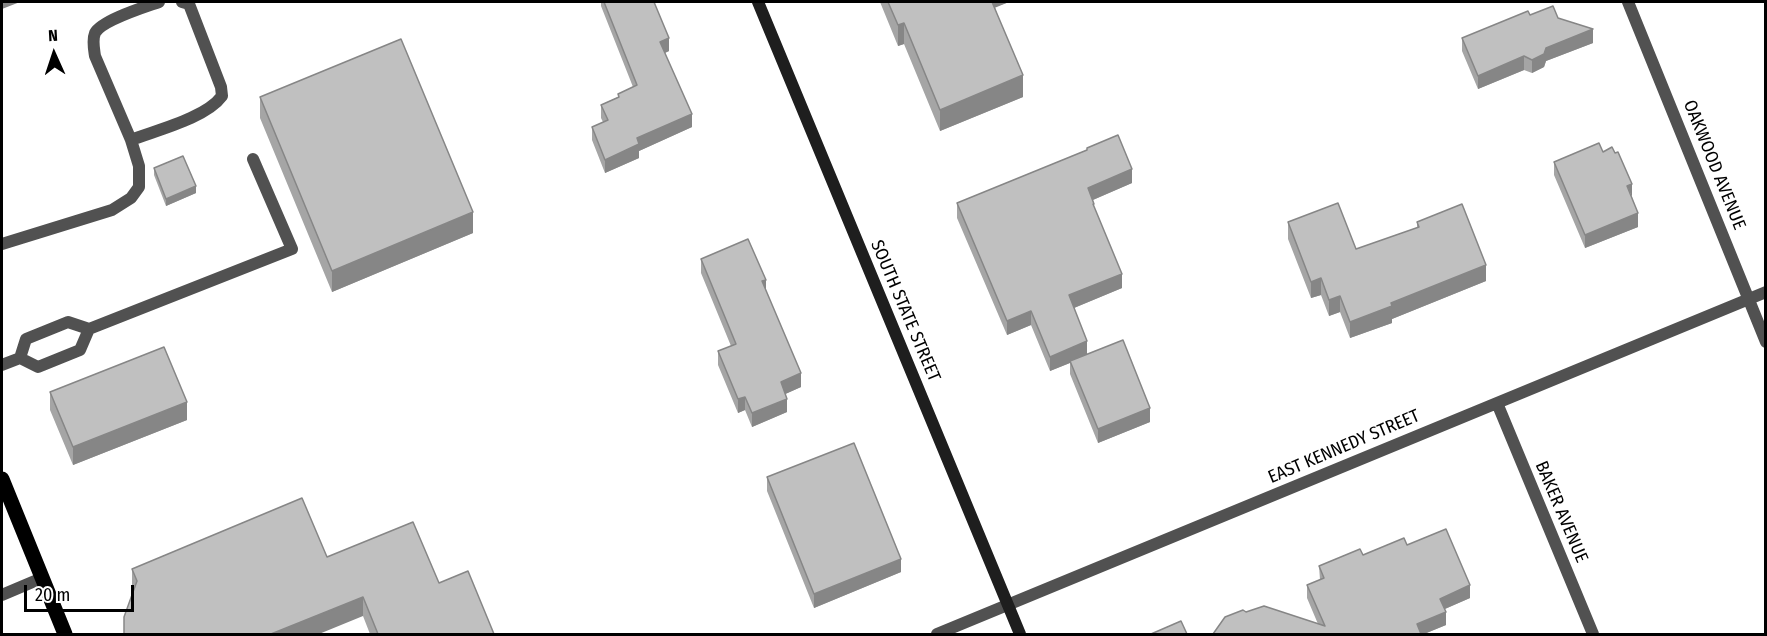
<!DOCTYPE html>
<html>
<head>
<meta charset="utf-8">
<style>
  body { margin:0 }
  #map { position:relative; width:1767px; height:636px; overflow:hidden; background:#fff; font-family:"Fira Sans Condensed",sans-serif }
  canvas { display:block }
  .frame { position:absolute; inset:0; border:3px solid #000; pointer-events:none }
  .north { position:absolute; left:24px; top:24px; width:60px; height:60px; -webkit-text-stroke:4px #fff; paint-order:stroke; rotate:357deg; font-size:16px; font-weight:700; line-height:24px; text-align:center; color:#000 }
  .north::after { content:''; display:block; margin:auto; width:21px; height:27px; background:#000; clip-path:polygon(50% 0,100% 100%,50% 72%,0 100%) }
  .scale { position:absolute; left:24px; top:585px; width:110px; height:27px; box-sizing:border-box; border:3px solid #000; border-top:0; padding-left:8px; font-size:18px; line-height:21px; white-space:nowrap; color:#000; -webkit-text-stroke:4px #fff; paint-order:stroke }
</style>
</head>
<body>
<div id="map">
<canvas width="1767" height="636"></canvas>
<div class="frame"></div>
<div class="north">N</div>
<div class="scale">20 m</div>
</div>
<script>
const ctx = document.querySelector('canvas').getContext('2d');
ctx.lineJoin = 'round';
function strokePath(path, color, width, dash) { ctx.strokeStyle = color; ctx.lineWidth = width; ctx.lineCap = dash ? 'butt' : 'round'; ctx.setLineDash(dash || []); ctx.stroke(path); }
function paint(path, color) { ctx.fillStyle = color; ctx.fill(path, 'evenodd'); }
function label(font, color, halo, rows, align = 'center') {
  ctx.font = font + ' "Fira Sans Condensed",sans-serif'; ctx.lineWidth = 4.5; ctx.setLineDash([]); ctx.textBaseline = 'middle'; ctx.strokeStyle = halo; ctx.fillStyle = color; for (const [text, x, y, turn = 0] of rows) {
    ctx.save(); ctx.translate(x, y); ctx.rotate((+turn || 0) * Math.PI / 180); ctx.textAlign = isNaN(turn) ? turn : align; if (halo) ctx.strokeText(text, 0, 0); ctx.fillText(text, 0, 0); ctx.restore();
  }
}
const lane = new Path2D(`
  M131 140C157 130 206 118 222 96L221 87 189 4 182 2
  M2 244 112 210 131 198 139 187V166L131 140 95 56C94 49 92 40 95 33 102 20 145 7 159 2
  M89 329 292 249 253 159
  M2 365 20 358 38 367 80 350 89 329 68 322 26 339 20 358
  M2 595 42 578`);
const street = new Path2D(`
  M1628 2 1766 342
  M1497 403 1593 634
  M937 634 1766 292`);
const secondary = new Path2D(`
  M758 2 1020 634`);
const primary = new Path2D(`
  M2 479 65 634`);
const wall = new Path2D(`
  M601 2H654L669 51 665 53 692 127 639 151V158L605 173 592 140V127L603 122 601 118V105L618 97V94L633 87 601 6Z
  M880 2H1009L995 7 1023 97 940 131 904 44 898 46Z
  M1530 15 1558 18 1593 43 1546 61 1544 67 1532 73 1524 70 1478 89 1462 51V38Z
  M260 97 473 233 332 292 260 118Z
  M1087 148 1132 183 1093 200 1094 209 1122 288 1074 308 1087 354 1150 422 1098 443 1070 374V363L1050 371 1031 325 1007 335 957 218V203L1087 150Z
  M1603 152 1632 197 1638 227 1585 248 1554 175V162Z
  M154 168 196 193 166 206 154 175Z
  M1288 222 1356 249 1417 228V222L1486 281 1392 319V323L1350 338 1340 312 1329 316 1321 295 1311 298 1288 239Z
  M701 259 766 291 801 387 785 394 787 412 752 427 745 410 738 413 718 365V351L731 346 701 273Z
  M50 392 187 420 73 465 50 410Z
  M767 477 901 572 814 608 767 491Z
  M1407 545 1470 598 1445 609 1446 625 1424 634H1213L1246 612 1318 624 1307 598V585L1320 580 1319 566Z
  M327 557 439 583 494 634H370L363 616 133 592 132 589V569Z`);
const shadedWall = new Path2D(`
  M2 2H20L2 9Z
  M987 2H1009L987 11Z
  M904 23V44L898 46V25Z
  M1593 29V43L1546 61 1544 67 1532 73V60L1546 48Z
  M669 38V51L660 55V42Z
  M1524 56V70L1478 89V76Z
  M1023 75V97L940 131V110Z
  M692 114V127L639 151V158L605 173V160L637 138Z
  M1132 169V183L1088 202V188Z
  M1632 184V197L1627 186Z
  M196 186V193L166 206V199Z
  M473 212V233L332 292V271Z
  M1638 213V227L1585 248V235Z
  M1486 265V281L1392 319V323L1350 338V322L1391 303Z
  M1122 274V288L1069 310V295Z
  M1321 278V295L1311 298V282Z
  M766 280V293L762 281Z
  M1340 296V312L1329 316V300Z
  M1031 311V325L1007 335V321Z
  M1087 341V356L1050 371V357Z
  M801 373V387L781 396V382Z
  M745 397V410L738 413V399Z
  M787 399V412L752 427V413Z
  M187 402V420L73 465V447Z
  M1150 408V422L1098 443V429Z
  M901 559V572L814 608V594Z
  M1470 585V598L1440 611V599Z
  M363 597V616L319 634H271Z
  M1446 612V625L1424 634H1417V624Z`);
const building = new Path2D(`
  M604 2H654L669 38 660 42 692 114 637 138 639 144 605 160 592 127 608 120 601 105 619 97 618 94 637 85Z
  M888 2H992L1023 75 940 110 904 23 898 25Z
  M1553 6 1558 18 1593 29 1546 48 1544 54 1532 60 1524 56 1478 76 1462 38 1528 11 1530 15Z
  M401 39 473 212 332 271 260 97Z
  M1118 135 1132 169 1088 188 1094 204H1093L1122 274 1069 295 1087 341 1050 357 1031 311 1007 321 957 203 1087 150V148Z
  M1599 143 1603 152 1612 147 1615 153 1618 152 1632 184 1627 186 1638 213 1585 235 1554 162Z
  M183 156 196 186 166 199 154 168Z
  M1338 203 1356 249 1419 227 1417 222 1462 204 1486 265 1391 303 1392 306 1350 322 1340 296 1329 300 1321 278 1311 282 1288 222Z
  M748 239 766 280 762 281 801 373 781 382 787 399 752 413 745 397 738 399 718 351 736 344 701 259Z
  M1123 340 1150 408 1098 429 1070 361Z
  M164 347 187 402 73 447 50 392Z
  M854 443 901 559 814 594 767 477Z
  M302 498 327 557 413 522 439 583 468 571 494 634H378L363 597 271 634H124V617L137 581 132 569Z
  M1446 529 1470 585 1440 599 1446 612 1417 624 1421 634H1213L1225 617 1243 610 1246 612 1264 606 1325 626 1307 585 1324 578 1319 566 1360 549 1363 555 1404 538 1407 545Z
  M1181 621 1187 634H1151Z`);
const streetNames = [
  ["OAKWOOD AVENUE",1714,165,68],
  ["SOUTH STATE STREET",905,311,67],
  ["EAST KENNEDY STREET",1344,447,-23],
  ["BAKER AVENUE",1561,512,67]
];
strokePath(lane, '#515151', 12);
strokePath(street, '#515151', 12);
strokePath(secondary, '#1e1e1e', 12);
strokePath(primary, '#000', 15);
paint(wall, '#a5a5a5');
paint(shadedWall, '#868686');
paint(building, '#c0c0c0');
strokePath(building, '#868686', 1.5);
label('18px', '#000', '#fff', streetNames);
</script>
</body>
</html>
